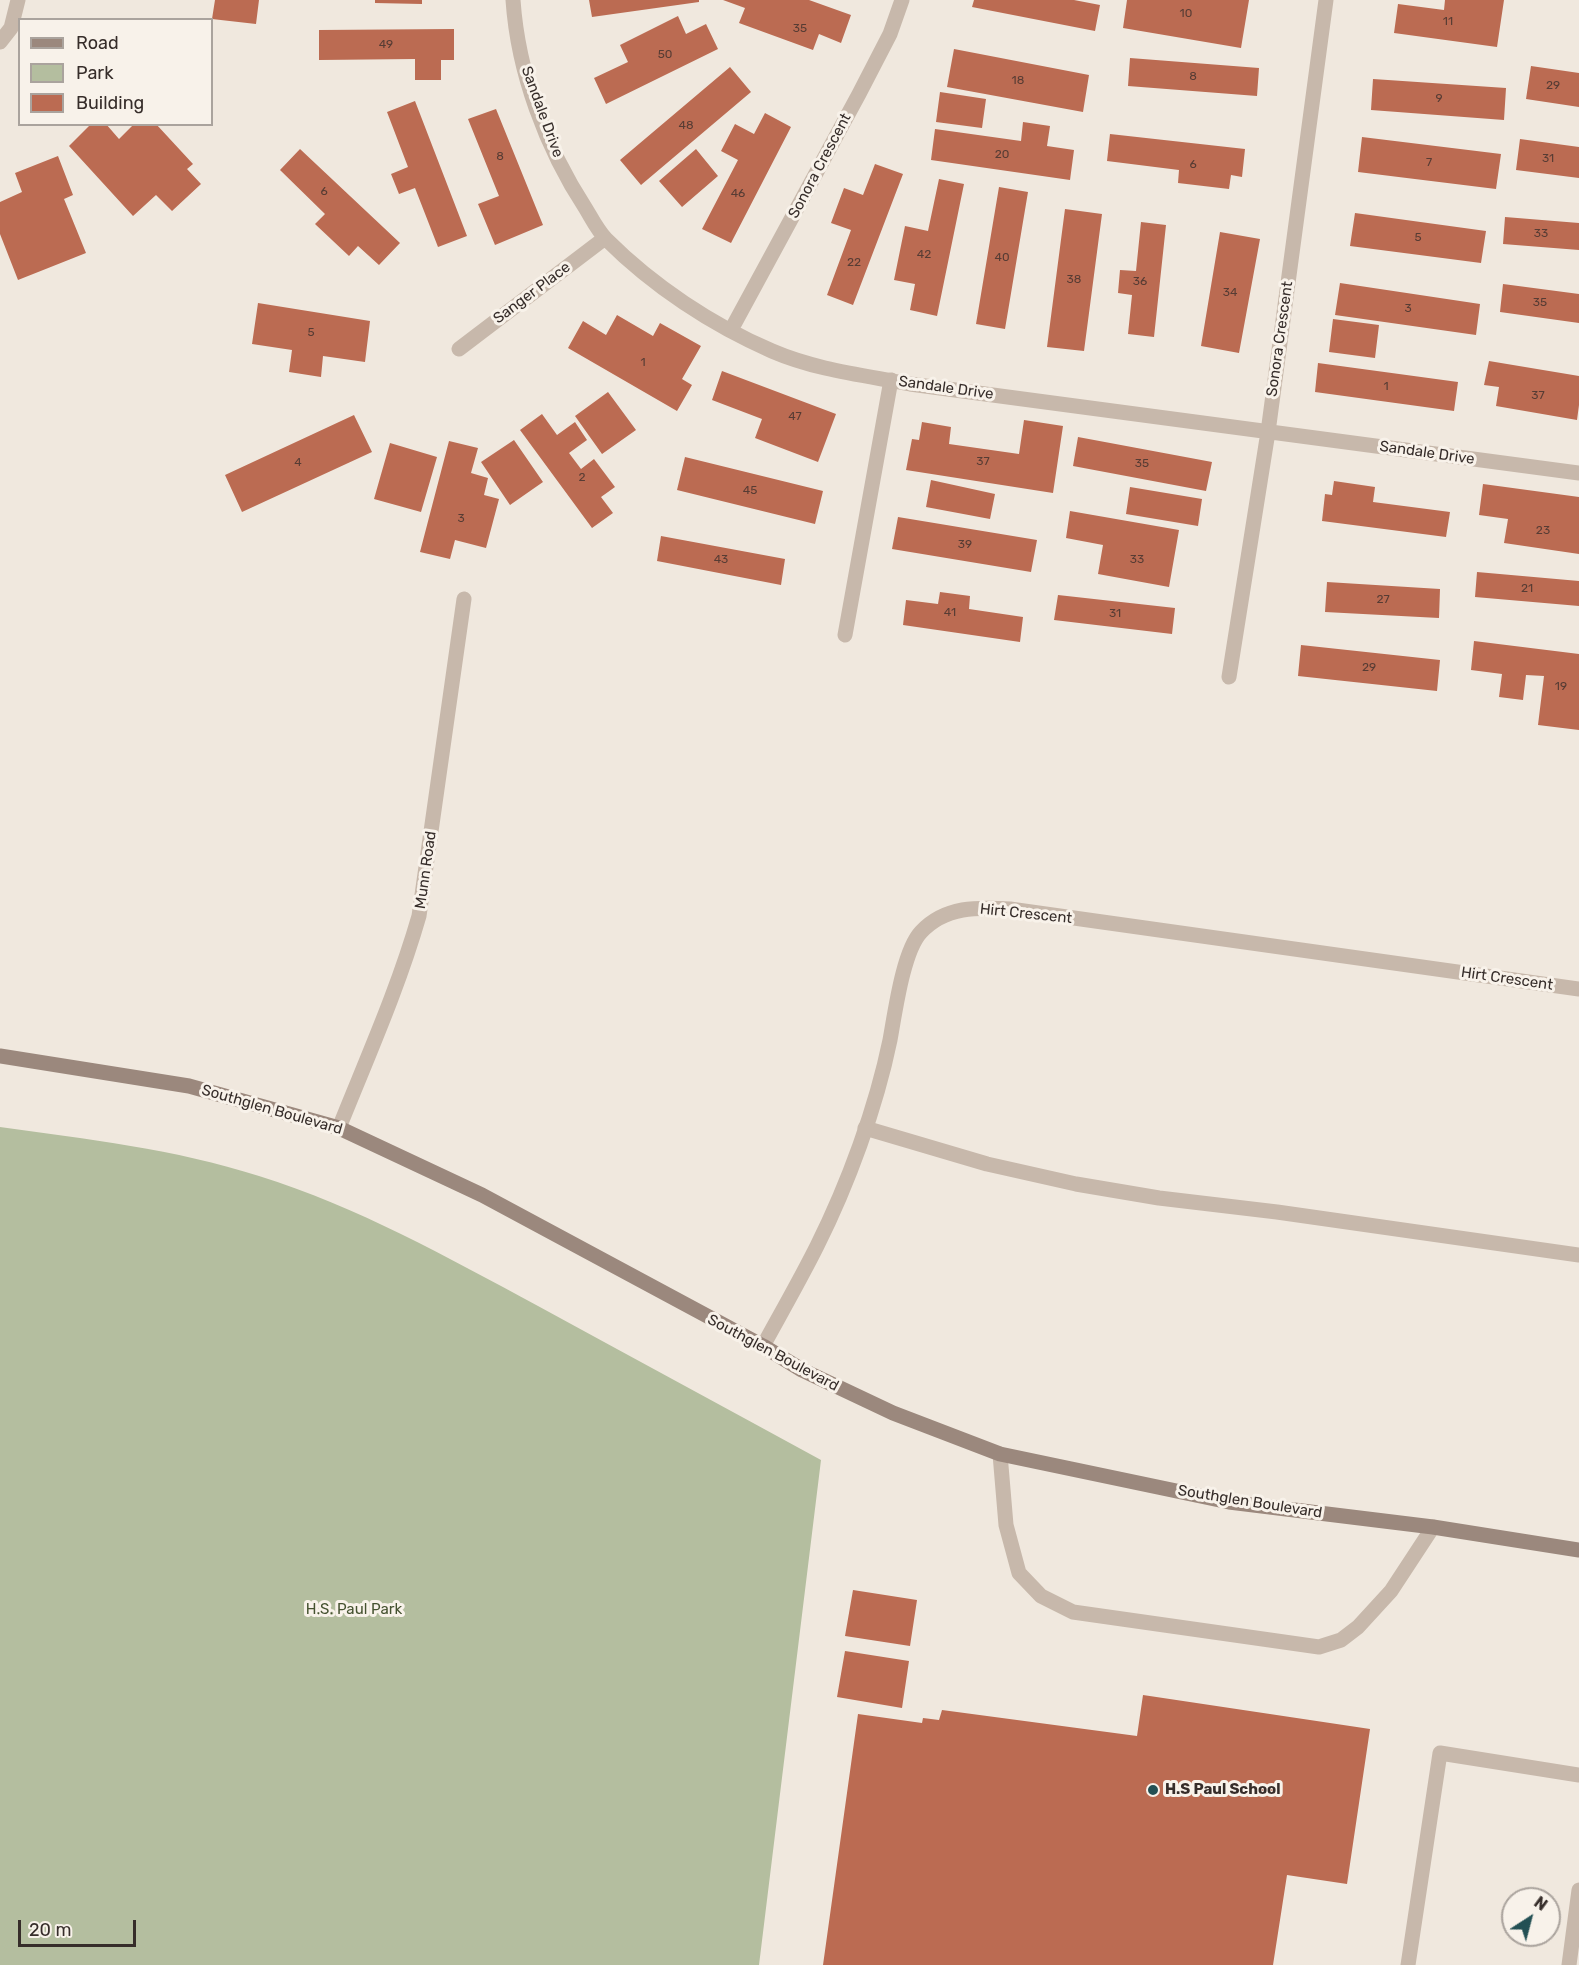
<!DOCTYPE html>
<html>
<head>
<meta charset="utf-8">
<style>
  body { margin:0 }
  #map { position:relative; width:1579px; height:1965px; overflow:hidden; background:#f0e8de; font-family:Rubik,sans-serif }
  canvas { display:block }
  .legend { position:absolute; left:18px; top:18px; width:195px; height:108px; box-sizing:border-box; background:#f8f2ea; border:2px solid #aaa39d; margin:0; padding:8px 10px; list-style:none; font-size:18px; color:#362d2a }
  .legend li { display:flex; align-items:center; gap:12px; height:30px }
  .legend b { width:30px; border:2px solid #aaa39d }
  .north { position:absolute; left:1501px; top:1887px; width:60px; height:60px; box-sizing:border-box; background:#f8f2ea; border:2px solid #aaa39d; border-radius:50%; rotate:36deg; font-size:16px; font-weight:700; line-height:24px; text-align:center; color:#362d2a }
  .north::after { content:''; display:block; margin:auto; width:21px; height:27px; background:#235054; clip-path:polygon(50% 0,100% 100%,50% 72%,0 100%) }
  .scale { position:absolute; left:18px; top:1920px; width:118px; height:27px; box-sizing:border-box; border:3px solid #362d2a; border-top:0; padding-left:8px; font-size:18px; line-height:21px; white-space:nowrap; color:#362d2a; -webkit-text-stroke:4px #f8f2ea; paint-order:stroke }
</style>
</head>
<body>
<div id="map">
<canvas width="1579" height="1965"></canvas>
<ul class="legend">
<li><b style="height:8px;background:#9b887d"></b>Road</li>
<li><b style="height:16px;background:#b4be9f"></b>Park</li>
<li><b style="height:16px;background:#bb6b52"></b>Building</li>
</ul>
<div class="north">N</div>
<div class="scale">20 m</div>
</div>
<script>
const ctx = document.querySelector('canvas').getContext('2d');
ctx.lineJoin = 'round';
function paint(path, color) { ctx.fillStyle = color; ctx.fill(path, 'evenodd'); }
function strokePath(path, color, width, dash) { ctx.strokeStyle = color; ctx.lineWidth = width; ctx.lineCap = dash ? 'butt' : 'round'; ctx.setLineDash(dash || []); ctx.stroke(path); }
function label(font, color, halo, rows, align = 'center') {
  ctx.font = font + ' Rubik,sans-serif'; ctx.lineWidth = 6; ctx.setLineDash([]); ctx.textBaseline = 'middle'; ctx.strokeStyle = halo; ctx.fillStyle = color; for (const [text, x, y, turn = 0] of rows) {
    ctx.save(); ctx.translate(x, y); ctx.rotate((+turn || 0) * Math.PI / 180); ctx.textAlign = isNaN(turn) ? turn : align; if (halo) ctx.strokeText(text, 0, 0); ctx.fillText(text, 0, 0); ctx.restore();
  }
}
const green = new Path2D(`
  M0 1127C87 1139 175 1149 259 1176 358 1207 447 1257 538 1306 632 1357 727 1409 821 1460L759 1965H0Z`);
const building = new Path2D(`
  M215 0H259L256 24 212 19Z
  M375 0H422V4L375 3Z
  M589 0H699V2L592 17Z
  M723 0H809L851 15 841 43 819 34 813 50 739 23 745 8Z
  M974 0H1074L1100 5 1095 31 972 7Z
  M1127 0H1249L1241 48 1123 28Z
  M1445 0H1504L1497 47 1394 33 1398 4 1444 10Z
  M678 16 686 34 706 24 718 49 606 104 594 78 628 62 620 45Z
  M454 29V60H441V80H415V59L319 60V30Z
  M954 49 1089 75 1083 112 947 87Z
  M1130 58 1259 68 1257 96 1128 86Z
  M1531 66 1579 73V107L1526 99Z
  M730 67 751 92 641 185 620 160Z
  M1373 79 1506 88 1504 120 1371 110Z
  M940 92 986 99 982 128 936 122Z
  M415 101 467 236 438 247 415 188 399 194 391 174 408 167 387 112Z
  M496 109 543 225 495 245 478 204 499 196 468 119Z
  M765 113 791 127 731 243 702 229 738 160 721 151 735 124 754 134Z
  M1023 122 1050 126 1047 146 1074 150 1070 180 931 160 935 129 1021 141Z
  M91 124H106L119 139 134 124H156L193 164 187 169 201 184 172 211 156 195 133 216 69 146Z
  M1110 134 1245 149 1242 177 1231 175 1229 189 1178 183 1179 170 1107 161Z
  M1362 137 1501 154 1496 189 1358 172Z
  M1520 139 1579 147V178L1516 170Z
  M300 149 400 243 379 265 358 246 349 256 315 224 325 214 280 170Z
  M696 149 718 176 682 207 659 181Z
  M58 156 73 195 64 199 86 253 18 280 0 234V202L22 192 15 173Z
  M875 164 903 174 853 305 827 295 851 230 831 223 844 188 863 195Z
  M939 179 964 184 937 316 910 310 915 284 894 280 905 226 928 231Z
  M999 187 1028 192 1005 329 976 324Z
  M1065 209 1102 214 1084 351 1047 347Z
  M1355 213 1486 231 1481 263 1350 246Z
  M1505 217 1579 223V250L1503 244Z
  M1141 222 1166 225 1154 337 1128 334 1132 295 1118 293 1120 270 1136 271Z
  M1220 232 1260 239 1239 353 1201 346Z
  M1340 283 1480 304 1476 335 1335 315Z
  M1503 284 1579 294V323L1500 312Z
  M258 303 370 321 365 362 323 356 321 377 289 372 292 350 252 344Z
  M617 315 653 336 660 323 701 346 682 379 692 385 677 411 568 348 583 321 606 335Z
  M1333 319 1379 325 1375 358 1329 352Z
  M1489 361 1579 376V405L1577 420 1496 406 1499 387 1484 385Z
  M1318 363 1458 382 1454 411 1315 392Z
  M722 371 836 414 818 462 755 438 762 419 712 400Z
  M608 392 636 430 602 454 575 416Z
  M542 414 557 435 575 422 587 440 569 453 581 469 594 459 615 487 601 497 613 513 592 528 520 430Z
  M354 415 372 452 242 512 225 475Z
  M1024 420 1063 426 1053 493 906 470 912 439 919 440 922 422 951 427 949 444 1019 454Z
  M1078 437 1212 462 1206 491 1073 466Z
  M514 440 543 482 510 505 481 462Z
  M449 441 478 448 471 473 488 478 484 495 499 499 486 548 455 540 450 559 420 552Z
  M390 443 437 457 421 512 374 499Z
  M685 457 823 491 815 524 677 490Z
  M931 480 995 494 990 519 926 507Z
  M1334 481 1375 487 1373 502 1450 512 1446 537 1322 521 1325 494 1332 495Z
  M1483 484 1579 497V554L1504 543 1508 519 1479 515Z
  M1130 487 1202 499 1198 526 1126 514Z
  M1070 511 1179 530 1169 587 1098 574 1103 545 1066 538Z
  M898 517 1037 540 1031 572 892 549Z
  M661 536 785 559 781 585 657 561Z
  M1477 572 1579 581V606L1475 597Z
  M1327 582 1440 589 1439 618 1325 612Z
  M940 592 970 596 969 609 1023 617 1020 642 903 625 906 600 938 604Z
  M1058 595 1175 608 1172 634 1054 620Z
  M1474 641 1579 654V730L1538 725 1544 676 1526 675 1523 700 1499 697 1502 674 1471 670Z
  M1301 645 1440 660 1437 691 1298 676Z
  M853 1590 917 1600 910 1646 845 1636Z
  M845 1651 909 1661 902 1708 837 1697Z
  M1143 1695 1370 1729 1347 1884 1287 1875 1273 1965H823L858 1714 922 1723 923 1718 939 1720 942 1710 1137 1736Z`);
const lane = new Path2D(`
  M845 635 891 380
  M865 1128 987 1164 1076 1184 1159 1198 1277 1212 1579 1255
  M1000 1454 1006 1525 1019 1573 1041 1596 1073 1612 1319 1647 1341 1640 1358 1627 1391 1591 1433 1527
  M1408 1965 1440 1753 1579 1775`);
const street = new Path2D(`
  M513 0C518 73 546 148 586 209 592 219 598 231 606 239 653 286 712 325 772 351 816 370 863 375 910 384L1579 473
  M0 42 11 28 18 0
  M731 330 859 94 890 34 902 0
  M459 349 605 238
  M1229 677 1268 432 1326 0
  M339 1128C367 1058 398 989 419 916L464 599
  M763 1346C781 1313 800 1280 817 1246 848 1184 876 1108 890 1040 895 1013 903 951 921 932 945 906 978 907 1010 909L1579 989
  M1569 1965 1579 1890`);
const secondary = new Path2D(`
  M0 1056 189 1086 339 1128 482 1195 763 1346 802 1370 893 1413 1000 1454 1229 1502 1433 1527 1579 1550`);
const markers = [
  [1153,1790,6,"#235054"]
];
const numberNames = [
  ["10",1186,14],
  ["11",1448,22],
  ["35",800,29],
  ["49",386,45],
  ["50",665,55],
  ["8",1193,77],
  ["18",1018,81],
  ["29",1553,86],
  ["9",1439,99],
  ["48",686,126],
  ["20",1002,155],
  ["8",500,157],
  ["31",1548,159],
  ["7",1429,163],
  ["6",1193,165],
  ["6",324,192],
  ["46",738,194],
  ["33",1541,234],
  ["5",1418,238],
  ["42",924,255],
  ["40",1002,258],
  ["22",854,263],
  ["38",1074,280],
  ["36",1140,282],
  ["34",1230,293],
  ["35",1540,303],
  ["3",1408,309],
  ["5",311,333],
  ["1",643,363],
  ["1",1386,387],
  ["37",1538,396],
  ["47",795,417],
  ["37",983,462],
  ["4",298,463],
  ["35",1142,464],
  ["2",582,478],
  ["45",750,491],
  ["3",461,519],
  ["23",1543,531],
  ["39",965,545],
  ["43",721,560],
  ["33",1137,560],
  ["21",1527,589],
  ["27",1383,600],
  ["41",950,613],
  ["31",1115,614],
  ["29",1369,668],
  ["19",1561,687]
];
const streetNames = [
  ["Sandale Drive",542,112,70],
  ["Sonora Crescent",820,166,-62],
  ["Sanger Place",532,293,-37],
  ["Sonora Crescent",1280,339,-82],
  ["Sandale Drive",946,388,8],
  ["Sandale Drive",1427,453,8],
  ["Munn Road",426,870,-82],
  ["Hirt Crescent",1026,914,6],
  ["Hirt Crescent",1507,979,8],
  ["Southglen Boulevard",272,1110,16],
  ["Southglen Boulevard",773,1353,28],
  ["Southglen Boulevard",1250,1502,9]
];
const parkNames = [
  ["H.S. Paul Park",354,1610]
];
const poiNames = [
  ["H.S Paul School",1165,1790]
];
paint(green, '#b4be9f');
paint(building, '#bb6b52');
strokePath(lane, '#c7b8ab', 15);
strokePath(street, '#c7b8ab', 15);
strokePath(secondary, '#9b887d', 15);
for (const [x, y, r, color] of markers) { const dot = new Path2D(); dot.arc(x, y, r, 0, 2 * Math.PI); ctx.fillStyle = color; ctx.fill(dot); strokePath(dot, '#f8f2ea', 2); }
label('12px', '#573c34', null, numberNames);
label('15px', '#362d2a', '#f8f2ea', streetNames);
label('15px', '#455230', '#f8f2ea', parkNames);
label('bold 15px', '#362d2a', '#f8f2ea', poiNames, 'left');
</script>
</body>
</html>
